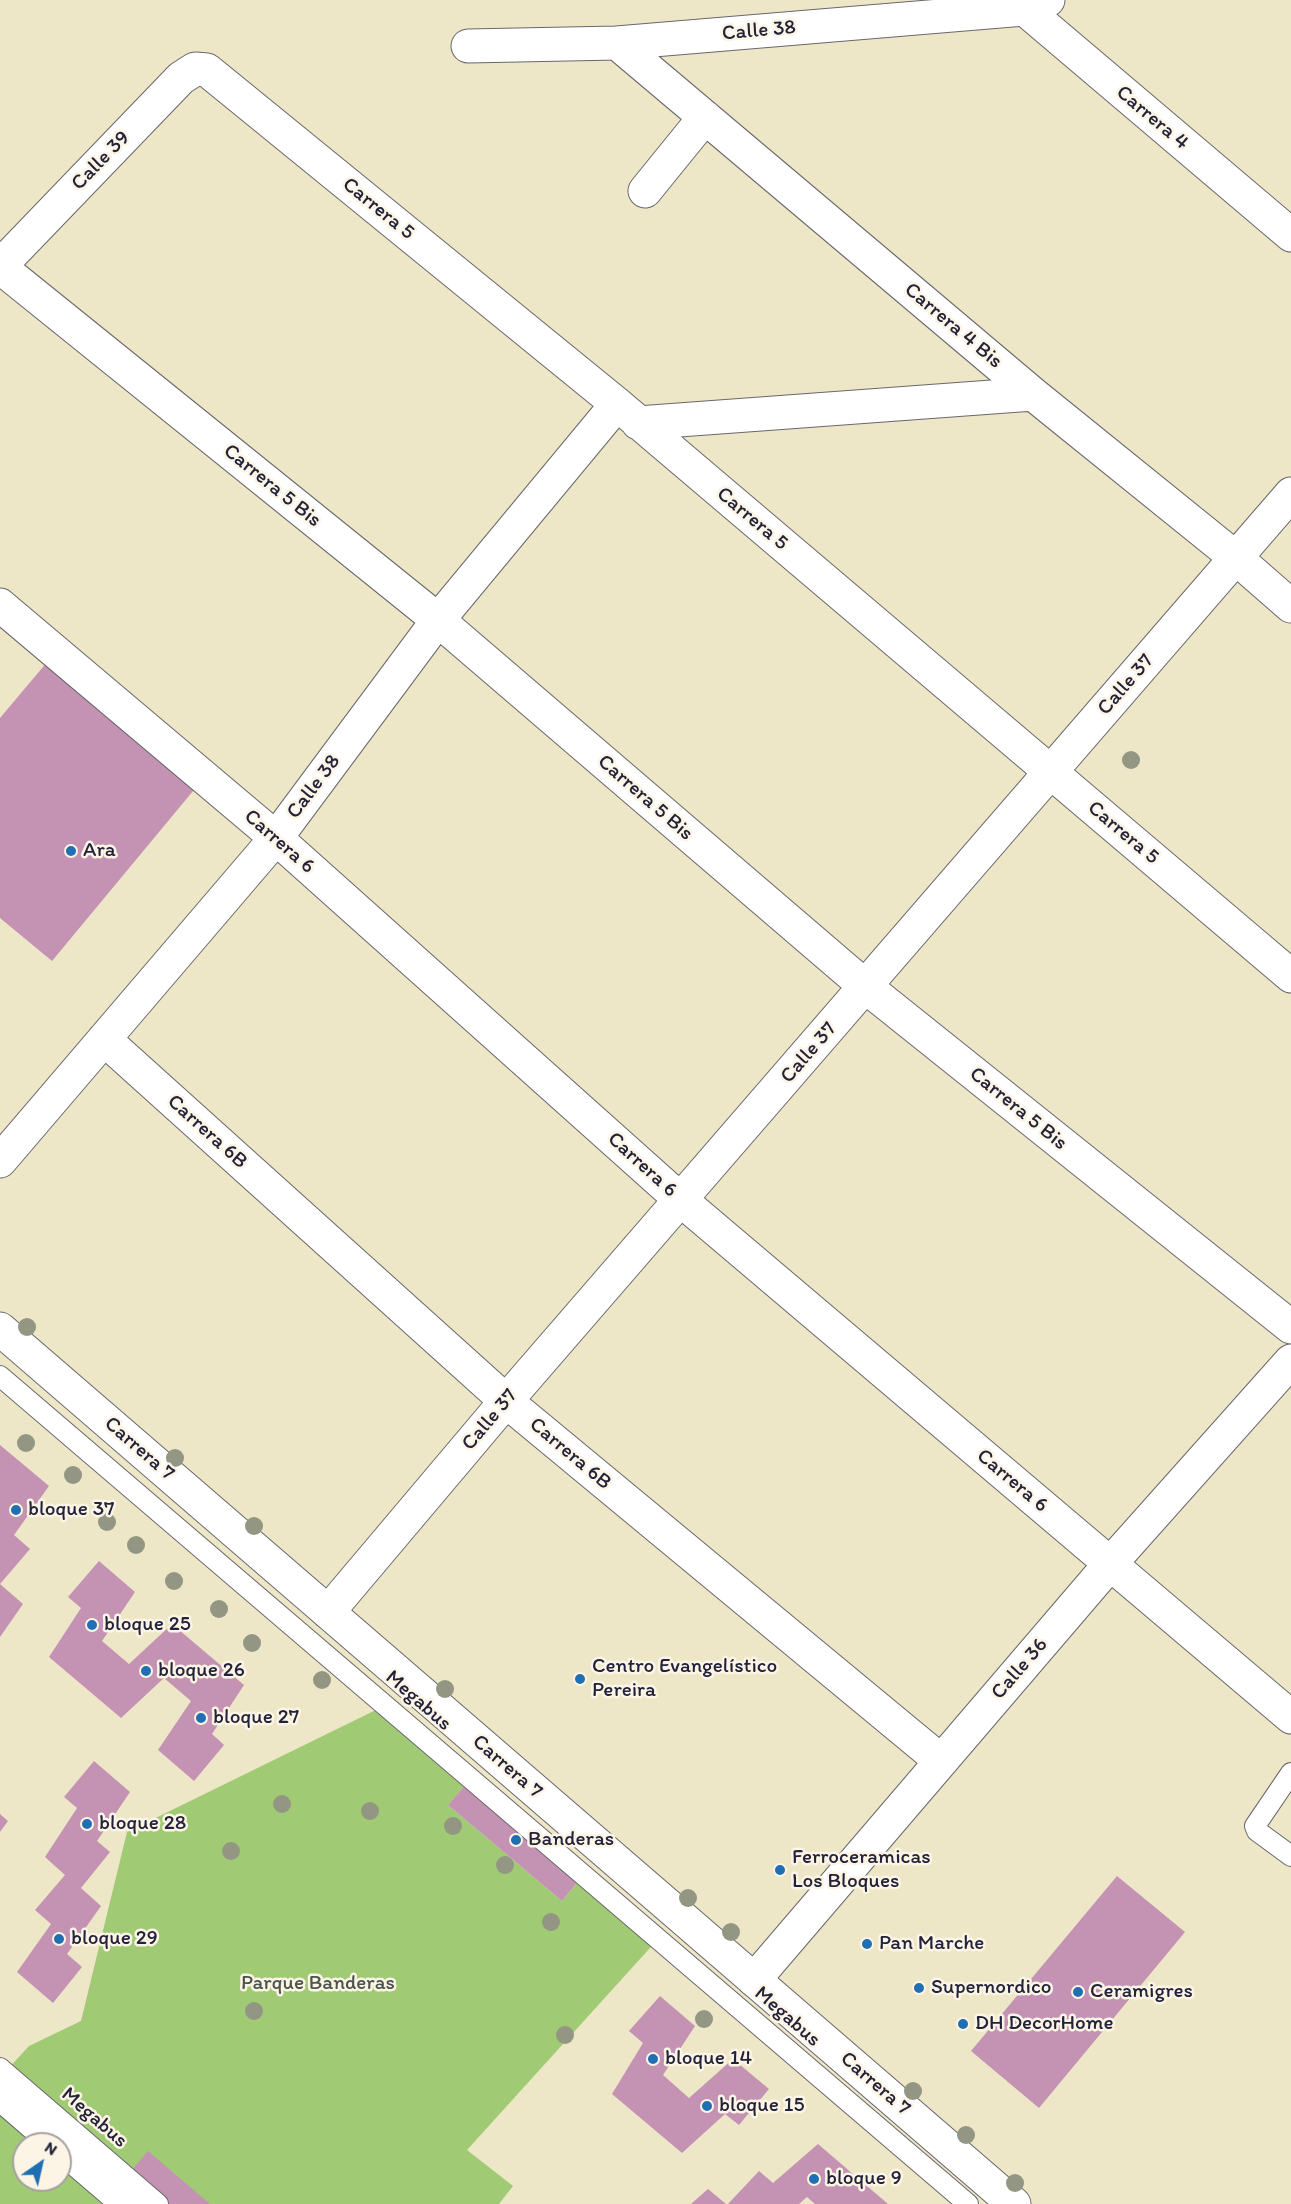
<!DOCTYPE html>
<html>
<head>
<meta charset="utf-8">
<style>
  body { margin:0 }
  #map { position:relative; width:1291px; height:2204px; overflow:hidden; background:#ede6c7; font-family:Itim,sans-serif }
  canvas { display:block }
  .north { position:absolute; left:12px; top:2132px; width:60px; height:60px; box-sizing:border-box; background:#fcf5e5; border:2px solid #a5a1a1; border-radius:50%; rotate:34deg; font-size:16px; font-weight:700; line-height:24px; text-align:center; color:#22223b }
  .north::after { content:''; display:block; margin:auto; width:21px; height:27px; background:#1f6fb2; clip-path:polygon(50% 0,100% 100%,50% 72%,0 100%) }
</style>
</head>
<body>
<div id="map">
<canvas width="1291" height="2204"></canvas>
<div class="north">N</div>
</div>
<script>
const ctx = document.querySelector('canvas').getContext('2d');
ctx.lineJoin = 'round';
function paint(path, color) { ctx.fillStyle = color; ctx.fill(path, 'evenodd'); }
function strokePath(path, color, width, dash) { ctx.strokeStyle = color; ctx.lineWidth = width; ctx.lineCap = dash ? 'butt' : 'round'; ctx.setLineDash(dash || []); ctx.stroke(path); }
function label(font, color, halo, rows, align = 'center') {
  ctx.font = font + ' Itim,sans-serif'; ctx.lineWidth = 5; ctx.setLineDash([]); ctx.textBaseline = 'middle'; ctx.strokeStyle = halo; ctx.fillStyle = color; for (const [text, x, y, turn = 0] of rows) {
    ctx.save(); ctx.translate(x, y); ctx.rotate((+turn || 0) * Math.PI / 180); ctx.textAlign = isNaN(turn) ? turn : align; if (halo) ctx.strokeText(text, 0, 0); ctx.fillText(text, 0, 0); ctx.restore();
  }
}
const green = new Path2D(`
  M386 1705 471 1778 448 1805 562 1901 584 1874 659 1938 467 2150 513 2186 499 2204H210L126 2177 5 2072 29 2046 81 2021 127 1832Z
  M0 2093 59 2144H24V2180H60V2145L129 2204H0Z`);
const building = new Path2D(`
  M48 661 198 785 52 961 0 918V718Z
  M0 1445 49 1486 14 1535 30 1549 0 1584 23 1604 0 1637Z
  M99 1561 135 1592 102 1641 129 1664 172 1624 244 1685 212 1734 224 1745 194 1781 158 1750 191 1701 164 1678 121 1718 49 1657 81 1608 68 1597Z
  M94 1761 130 1792 97 1841 110 1852 81 1888 101 1906 67 1954 82 1967 53 2003 17 1972 51 1924 35 1910 65 1875 45 1857 77 1808 64 1797Z
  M471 1778 584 1874 562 1901 448 1805Z
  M0 1814 8 1821 0 1832Z
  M1117 1876 1185 1932 1039 2108 971 2051Z
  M660 1996 695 2026 663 2075 689 2098 733 2059 769 2089 739 2125 725 2114 682 2153 612 2094 643 2043 629 2031Z
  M818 2144 888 2204H815L807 2197 799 2204H728L759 2171 773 2183Z
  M148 2151 210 2204H158L126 2177Z
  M708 2189 726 2204H691Z`);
const service = new Path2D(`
  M0 1376 968 2204
  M1291 1773 1255 1826 1257 1831 1291 1856
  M0 2068 158 2204`);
const minor = new Path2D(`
  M617 43 1033 394 1236 558 1291 606
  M468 46 617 43 1024 9 1048 0
  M645 191 705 117
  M0 266 181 78 195 69 207 70 617 404 1291 976
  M0 267 438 620 866 987 1291 1327
  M638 423 1033 394
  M0 605 276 838 682 1201 1291 1717
  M104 1039 506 1401 941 1761
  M0 1161 276 838 438 620 617 404
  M328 1612 506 1401 1291 494
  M754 1980 1110 1564 1291 1361`);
const tertiary = new Path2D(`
  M1014 0 1291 235`);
const secondary = new Path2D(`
  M0 1329 1014 2204
  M0 2093 59 2144
  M60 2145 129 2204`);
const trees = [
  [1131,760],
  [27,1327],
  [26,1443],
  [175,1458],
  [73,1475],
  [107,1522],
  [254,1526],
  [136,1545],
  [174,1581],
  [219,1609],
  [252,1643],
  [322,1680],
  [445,1689],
  [282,1804],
  [370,1811],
  [453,1826],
  [231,1851],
  [505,1865],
  [688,1898],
  [551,1922],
  [731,1932],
  [254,2011],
  [704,2019],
  [565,2035],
  [913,2091],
  [966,2135],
  [1015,2183]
];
const markers = [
  [71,851,6,"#1f6fb2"],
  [16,1510,6,"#1f6fb2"],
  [92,1625,6,"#1f6fb2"],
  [146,1671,6,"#1f6fb2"],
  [580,1679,6,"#1f6fb2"],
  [201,1718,6,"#1f6fb2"],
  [87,1824,6,"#1f6fb2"],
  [516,1840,6,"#1f6fb2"],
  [780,1870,6,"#1f6fb2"],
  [59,1939,6,"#1f6fb2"],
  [867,1944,6,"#1f6fb2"],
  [919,1988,6,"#1f6fb2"],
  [1078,1992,6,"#1f6fb2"],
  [963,2024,6,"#1f6fb2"],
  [653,2059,6,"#1f6fb2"],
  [707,2106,6,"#1f6fb2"],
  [814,2179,6,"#1f6fb2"]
];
const streetNames = [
  ["Calle 38",759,31,-5],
  ["Carrera 4",1152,118,40],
  ["Calle 39",101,161,-46],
  ["Carrera 5",378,209,39],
  ["Carrera 4 Bis",953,326,40],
  ["Carrera 5 Bis",272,486,39],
  ["Carrera 5",752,519,40],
  ["Calle 37",1126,685,-49],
  ["Calle 38",314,787,-53],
  ["Carrera 5 Bis",645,798,41],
  ["Carrera 5",1123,833,40],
  ["Carrera 6",279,842,41],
  ["Calle 37",809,1053,-49],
  ["Carrera 5 Bis",1018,1109,39],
  ["Carrera 6B",207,1132,42],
  ["Carrera 6",642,1165,42],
  ["Calle 37",490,1420,-50],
  ["Carrera 7",139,1449,41],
  ["Carrera 6B",570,1454,40],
  ["Carrera 6",1012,1481,40],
  ["Calle 36",1020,1669,-49],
  ["Megabus",418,1701,41],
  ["Carrera 7",507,1767,41],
  ["Megabus",787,2017,41],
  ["Carrera 7",875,2084,41],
  ["Megabus",94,2118,41]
];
const poiNames = [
  ["Ara",83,851],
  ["bloque 37",28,1510],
  ["bloque 25",104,1625],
  ["Centro Evangelístico",592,1667],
  ["Pereira",592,1691],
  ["bloque 26",158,1671],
  ["bloque 27",213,1718],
  ["bloque 28",99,1824],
  ["Banderas",528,1840],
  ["Ferroceramicas",792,1858],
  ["Los Bloques",792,1882],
  ["bloque 29",71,1939],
  ["Pan Marche",879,1944],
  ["Supernordico",931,1988],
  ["Ceramigres",1090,1992],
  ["DH DecorHome",975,2024],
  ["bloque 14",665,2059],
  ["bloque 15",719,2106],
  ["bloque 9",826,2179]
];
const parkNames = [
  ["Parque Banderas",318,1984]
];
paint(green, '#a1ca75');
paint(building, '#c493b4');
strokePath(service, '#69676c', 22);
strokePath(minor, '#69676c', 35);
strokePath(tertiary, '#69676c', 35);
strokePath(secondary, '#69676c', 35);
strokePath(service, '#fff', 20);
strokePath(minor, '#fff', 33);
strokePath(tertiary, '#fff', 33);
strokePath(secondary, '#fff', 33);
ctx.fillStyle = '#929683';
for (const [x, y] of trees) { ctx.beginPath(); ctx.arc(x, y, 9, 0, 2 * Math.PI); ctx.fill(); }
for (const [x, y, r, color] of markers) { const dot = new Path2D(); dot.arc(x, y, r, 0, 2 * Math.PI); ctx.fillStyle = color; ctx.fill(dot); strokePath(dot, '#fcf5e5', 2); }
label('21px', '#22223b', '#fcf5e5', streetNames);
label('21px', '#22223b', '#fcf5e5', poiNames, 'left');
label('21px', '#48544c', '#fcf5e5', parkNames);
</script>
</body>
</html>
